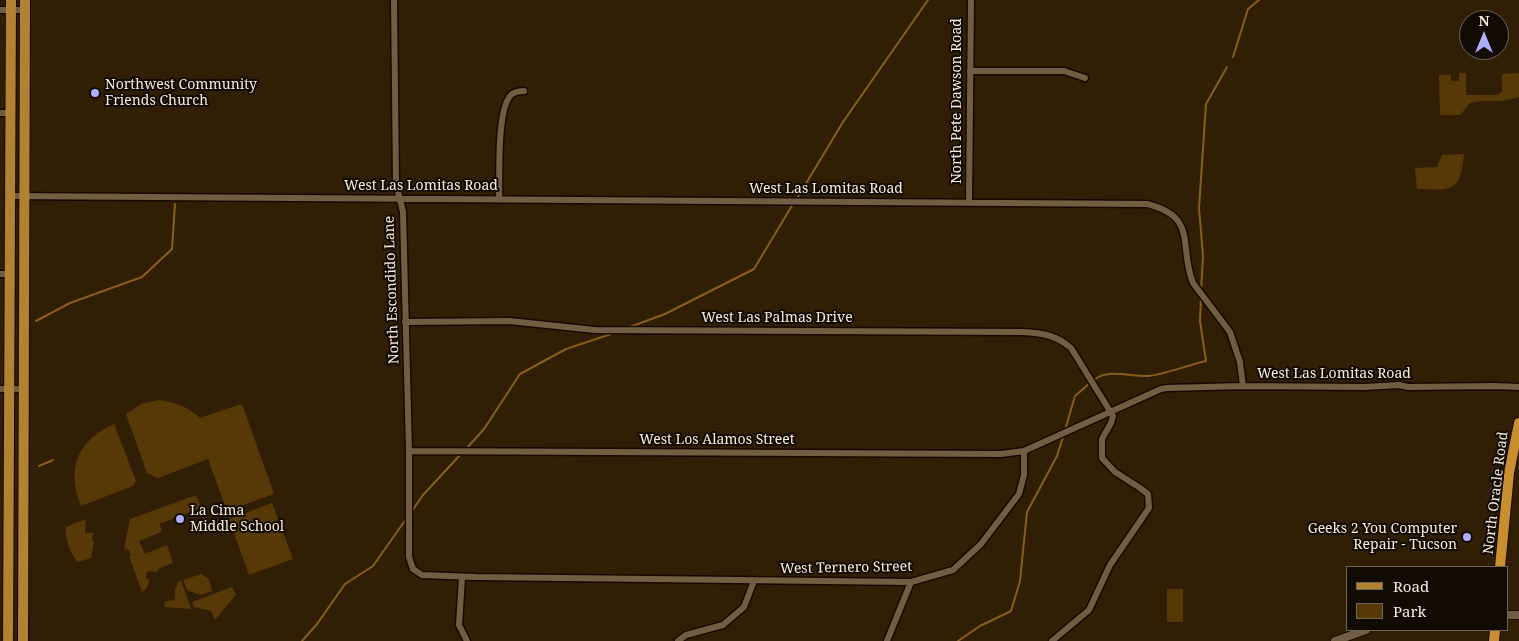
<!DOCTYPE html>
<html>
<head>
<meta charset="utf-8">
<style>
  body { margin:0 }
  #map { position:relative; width:1519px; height:641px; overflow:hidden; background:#301f05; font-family:"Noto Serif",serif }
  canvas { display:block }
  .legend { position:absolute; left:1346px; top:566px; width:162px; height:65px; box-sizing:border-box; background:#120b03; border:1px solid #6e655a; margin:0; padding:6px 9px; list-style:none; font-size:15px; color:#f7ebdc }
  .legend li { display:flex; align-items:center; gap:10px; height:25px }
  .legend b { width:25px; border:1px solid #6e655a }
  .north { position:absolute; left:1459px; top:10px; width:50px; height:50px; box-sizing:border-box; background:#120b03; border:1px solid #6e655a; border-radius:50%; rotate:0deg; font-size:14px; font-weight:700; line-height:20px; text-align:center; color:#f7ebdc }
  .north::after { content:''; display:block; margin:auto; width:18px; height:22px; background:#afaefa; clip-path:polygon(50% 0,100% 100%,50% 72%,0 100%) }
</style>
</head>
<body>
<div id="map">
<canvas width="1519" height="641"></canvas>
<ul class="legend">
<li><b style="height:6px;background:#b28234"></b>Road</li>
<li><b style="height:14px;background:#563907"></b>Park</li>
</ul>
<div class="north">N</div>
</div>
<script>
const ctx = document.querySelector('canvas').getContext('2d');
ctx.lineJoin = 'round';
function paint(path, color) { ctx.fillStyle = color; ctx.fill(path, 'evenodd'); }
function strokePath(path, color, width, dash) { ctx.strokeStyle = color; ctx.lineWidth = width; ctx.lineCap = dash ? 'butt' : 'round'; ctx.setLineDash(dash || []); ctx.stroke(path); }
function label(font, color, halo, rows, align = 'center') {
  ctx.font = font + ' "Noto Serif",serif'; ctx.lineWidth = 4; ctx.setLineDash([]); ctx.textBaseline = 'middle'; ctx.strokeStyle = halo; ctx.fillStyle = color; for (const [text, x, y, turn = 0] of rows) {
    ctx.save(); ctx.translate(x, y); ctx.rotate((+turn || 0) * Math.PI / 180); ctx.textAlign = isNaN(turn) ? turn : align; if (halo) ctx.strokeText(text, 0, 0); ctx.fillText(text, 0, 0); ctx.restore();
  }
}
const green = new Path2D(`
  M1459 73H1466V95H1498L1502 91V74L1519 73V97L1502 101H1482L1470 103 1460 115H1440L1439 75H1451V81H1459Z
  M1464 154C1460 193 1452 190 1417 189L1415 168 1437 167 1442 155Z
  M158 400C175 402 187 406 200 418L242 404 274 494 227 511 208 459 158 478 147 473 126 414 141 404Z
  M114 424 136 481 133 486 81 506C66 468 77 441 114 424Z
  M196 495 201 508 159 524 162 530 159 533 139 541 145 554 167 545 173 563 160 568 156 572 151 571 147 572 146 578 149 580C149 585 146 590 142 592L129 556 131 555 129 550 124 549 130 519Z
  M272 503 293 559 249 575 229 519Z
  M86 519 85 533H93L92 541H94L91 558 78 562C71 556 64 536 66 527Z
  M201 574 209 579 212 591 200 595 187 590 183 580Z
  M181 581 191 609 164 607 165 602 175 599V589L178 582Z
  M232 587 236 595 215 620 211 611 194 607 192 602Z
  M1167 589H1183V622H1167Z`);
const stream = new Path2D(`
  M1233 57 1248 9 1259 0
  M796 200 843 122 928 0
  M1201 291 1203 256 1199 208 1206 104 1227 67
  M36 321 70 303 142 277 172 249 175 204
  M627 328 665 314 754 269 793 204
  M1094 380C1108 368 1132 377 1148 376 1166 374 1188 365 1206 361L1200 321 1201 296
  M1065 430 1075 396 1090 383
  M466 449 484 429 520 374 566 349 614 333
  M39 466 53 460
  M412 511 423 495 461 454
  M302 641 317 624 345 584 373 566 406 519
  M958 641 980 626 1011 611 1020 581 1027 512 1057 456 1063 437`);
const minor = new Path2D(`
  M394 0 396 183 403 212 409 451V557L413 569 422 575 476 577 911 582 953 570 981 544 1019 494 1024 475V451L1161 389 1167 388 1243 386 1364 387 1399 385 1408 387 1495 386 1519 387
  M0 10H25
  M970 71H1064L1085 78
  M0 113H10
  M10 196 1147 204C1199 217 1178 246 1193 283L1230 332 1240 362 1243 386
  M499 199C500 178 496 107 512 94 515 92 520 91 524 91
  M969 202 971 0
  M0 274H10
  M405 322 509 321 595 330 1022 332C1042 333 1056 335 1071 348L1113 416 1111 423 1102 439V458L1115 472 1140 488 1148 494 1149 508 1110 565 1089 610 1052 641
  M0 389H24
  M409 451 1001 454 1024 451
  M462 577 459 625 467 641
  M678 641 686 635 723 625 744 607 754 581
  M887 641 911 582`);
const tertiary = new Path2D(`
  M1508 615H1519
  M1335 641 1366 630`);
const primary = new Path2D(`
  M8 641 11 0
  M23 641 25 0`);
const trunk = new Path2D(`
  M1500 567 1509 473 1519 423
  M1494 641 1495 630`);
const markers = [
  [95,93,5,"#afaefa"],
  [180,519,5,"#afaefa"],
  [1467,537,5,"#afaefa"]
];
const poiNames = [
  ["Northwest Community",105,85],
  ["Friends Church",105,101],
  ["La Cima",190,511],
  ["Middle School",190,527],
  ["Geeks 2 You Computer",1457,529,"right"],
  ["Repair - Tucson",1457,545,"right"]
];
const streetNames = [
  ["North Pete Dawson Road",957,101,-90],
  ["West Las Lomitas Road",421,186],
  ["West Las Lomitas Road",826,189],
  ["North Escondido Lane",392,290,-92],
  ["West Las Palmas Drive",777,318],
  ["West Las Lomitas Road",1334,374],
  ["West Los Alamos Street",717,440],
  ["North Oracle Road",1496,493,-83],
  ["West Ternero Street",846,568,-1]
];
paint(green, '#563907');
strokePath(stream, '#885e1c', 2);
strokePath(minor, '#180800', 9);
strokePath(tertiary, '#180800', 10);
strokePath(primary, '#180800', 12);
strokePath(trunk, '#180800', 12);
strokePath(minor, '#715d42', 6);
strokePath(tertiary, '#715d42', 8);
strokePath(primary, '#b28234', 10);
strokePath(trunk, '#c88e2f', 10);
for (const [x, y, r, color] of markers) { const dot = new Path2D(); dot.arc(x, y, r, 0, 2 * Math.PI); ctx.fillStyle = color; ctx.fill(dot); strokePath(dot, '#120b03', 2); }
label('14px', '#f7ebdc', '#120b03', poiNames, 'left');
label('14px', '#f7ebdc', '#120b03', streetNames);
</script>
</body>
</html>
